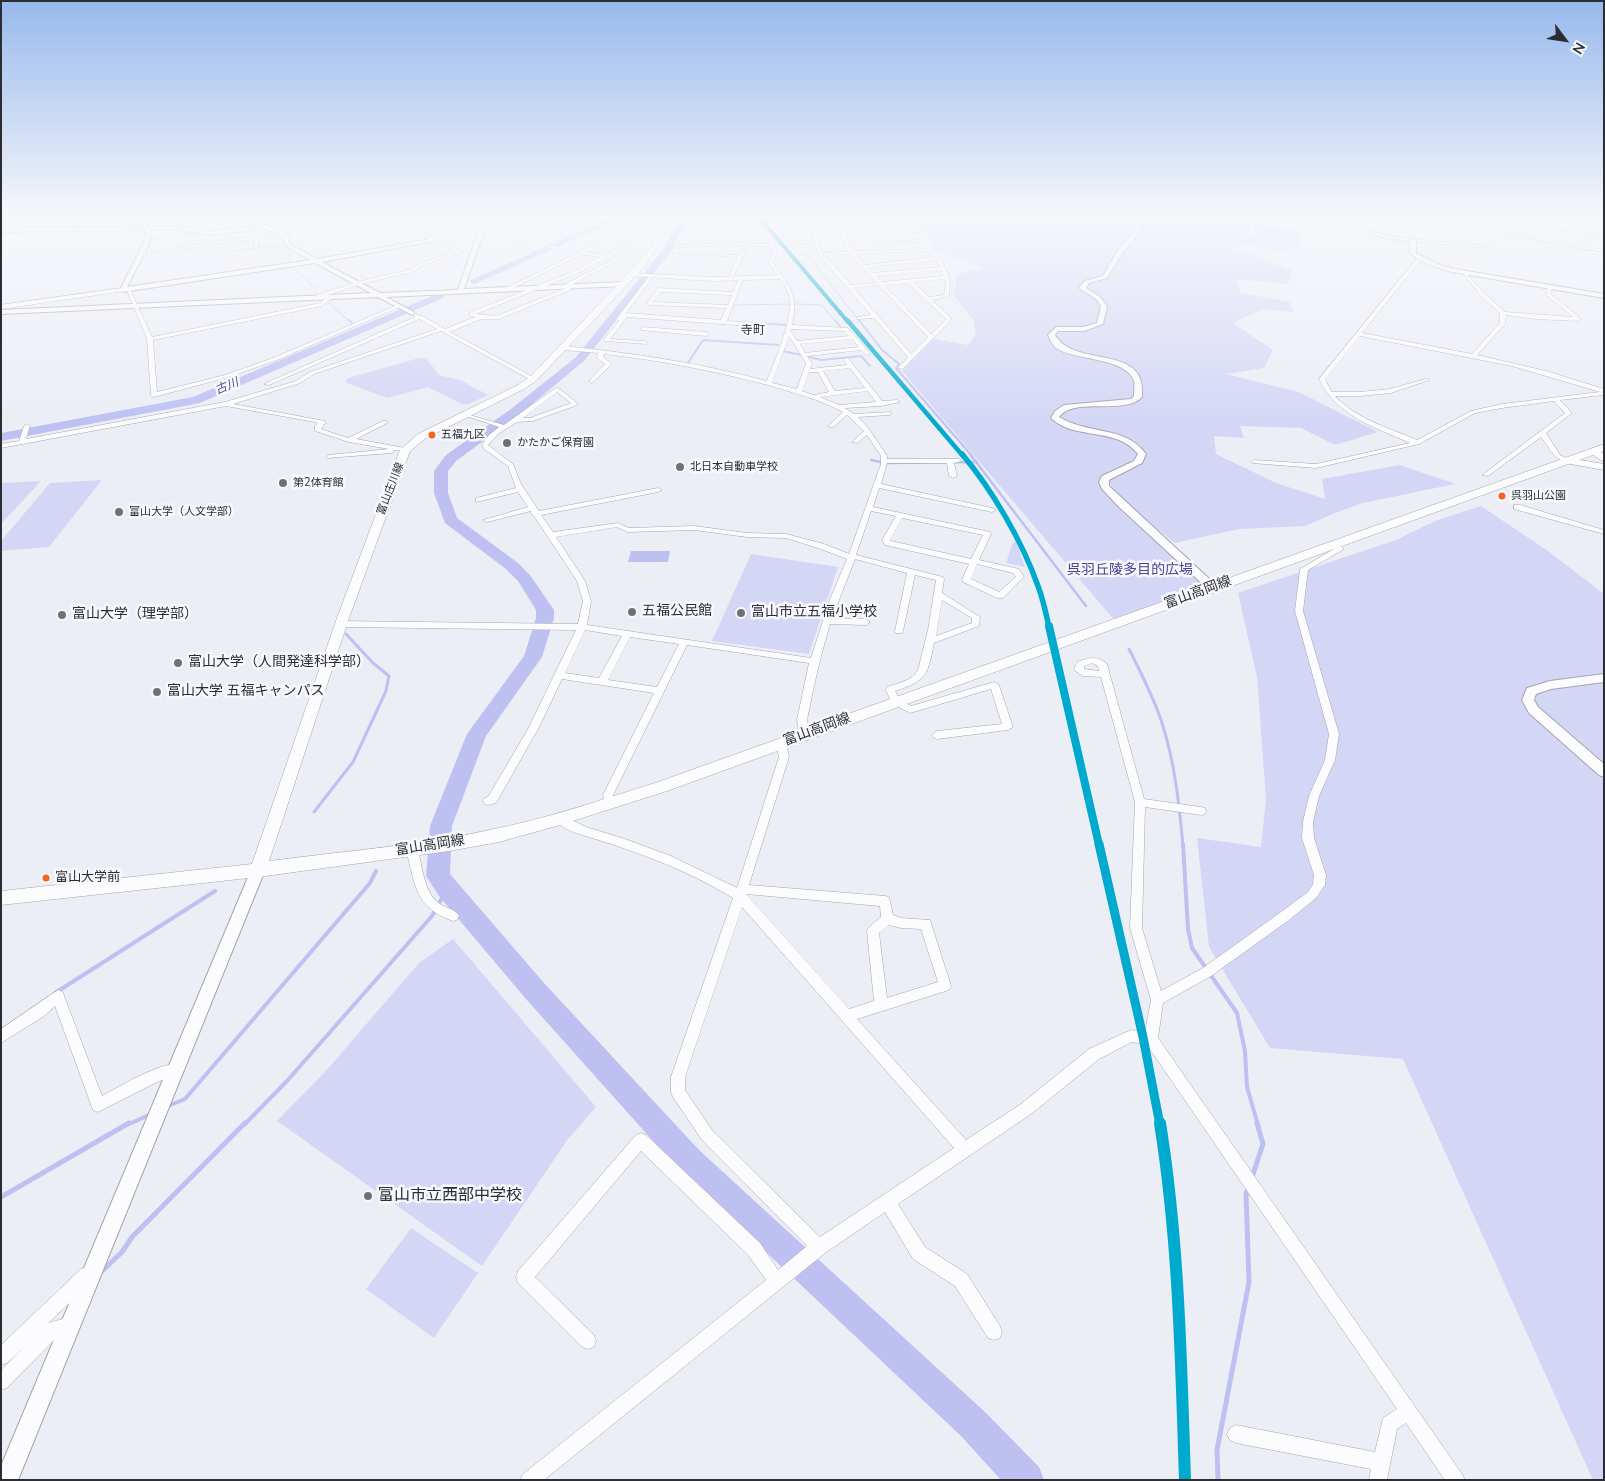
<!DOCTYPE html>
<html>
<head>
<meta charset="utf-8">
<style>
  body { margin:0 }
  #map { position:relative; width:1605px; height:1481px; overflow:hidden; background:#eceef6; font-family:"Nunito Sans",sans-serif }
  canvas { display:block }
  .frame { position:absolute; inset:0; border:2px solid #2c2d33; pointer-events:none }
  .north { position:absolute; left:1540px; top:15px; width:50px; height:50px; -webkit-text-stroke:4px #f7f8fe; paint-order:stroke; rotate:121deg; font-size:14px; font-weight:700; line-height:20px; text-align:center; color:#2c2d33 }
  .north::after { content:''; display:block; margin:auto; width:18px; height:22px; background:#2c2d33; clip-path:polygon(50% 0,100% 100%,50% 72%,0 100%) }
</style>
</head>
<body>
<div id="map">
<canvas width="1605" height="1481"></canvas>
<div class="frame"></div>
<div class="north">N</div>
</div>
<script>
const ctx = document.querySelector('canvas').getContext('2d');
ctx.lineJoin = 'round';
function paint(path, color) { ctx.fillStyle = color; ctx.fill(path, 'evenodd'); }
function strokePath(path, color, width, dash) { ctx.strokeStyle = color; ctx.lineWidth = width; ctx.lineCap = dash ? 'butt' : 'round'; ctx.setLineDash(dash || []); ctx.stroke(path); }
function label(font, color, halo, rows, align = 'center') {
  ctx.font = font + ' "Nunito Sans","Noto Sans JP",sans-serif'; ctx.lineWidth = 5; ctx.setLineDash([]); ctx.textBaseline = 'middle'; ctx.strokeStyle = halo; ctx.fillStyle = color; for (const [text, x, y, turn = 0] of rows) {
    ctx.save(); ctx.translate(x, y); ctx.rotate((+turn || 0) * Math.PI / 180); ctx.textAlign = isNaN(turn) ? turn : align; if (halo) ctx.strokeText(text, 0, 0); ctx.fillText(text, 0, 0); ctx.restore();
  }
}
const green = new Path2D(`
  M916 216 975 220 979 216H1216L1295 231 1303 244 1283 252 1248 245 1233 248 1293 271 1288 284 1236 279 1241 293 1290 302 1293 312 1263 309 1233 323 1273 350 1264 368 1226 374 1299 392 1378 432 1335 445 1301 428 1240 426 1244 438 1214 436 1216 454 1276 483 1325 499 1322 479 1400 465 1455 484 1363 503 1335 513 1305 526 1239 529 1175 543 1116 497 1107 475 1103 482 1105 487 1121 504 1213 588 1116 622 902 371 934 339 968 345 976 334 973 319 954 296 957 274 983 268 934 249Z
  M419 358 427 359 439 375 460 380 488 395 469 404H462L428 387 387 398 347 383 346 381 348 378Z
  M102 480 49 547 1 551V541L50 483Z
  M41 481 1 524V483Z
  M1481 506 1548 551 1604 594V1480H1593L1403 1059 1270 1048 1209 947 1197 838 1261 847 1266 800 1257 677 1238 593 1396 540 1435 521Z
  M1013 542H1016L1025 567 1006 563Z
  M751 554 838 567 809 654 712 641Z
  M453 939 596 1107 568 1139 482 1266 277 1121 325 1072 419 963Z
  M411 1228 478 1273 434 1338 366 1289Z`);
const water = new Path2D(`
  M631 551H670L668 562H628Z`);
const streamFar5 = new Path2D(`
  M477 216 537 254
  M55 228 69 216
  M228 230 232 251 284 245 287 247 291 264 315 289
  M150 237V240L205 233
  M800 253 808 255 860 322
  M329 303 350 322
  M796 304 822 305 836 322
  M734 305 790 304`);
const streamFar4 = new Path2D(`
  M349 320 353 324
  M835 320 841 328
  M859 320 882 350 899 364 896 368 972 456
  M759 323 786 325
  M362 326 368 327
  M784 348 783 351 801 355
  M809 357 821 360 861 356 870 366
  M688 363 703 340 778 345`);
const streamFar3 = new Path2D(`
  M970 454 1086 606
  M871 460 880 462
  M887 463 977 462`);
const streamFar2 = new Path2D(`
  M1129 649C1141 673 1154 698 1162 723 1175 763 1179 804 1183 845
  M314 812 353 762 386 691 389 676 373 663 346 634`);
const streamFar1 = new Path2D(`
  M1183 844 1188 929 1192 948 1237 1013 1245 1051 1247 1087 1258 1125
  M55 993 215 891
  M168 1106 185 1099 370 883 376 871
  M127 1125 151 1114
  M244 1125 287 1081 432 916 447 889`);
const stream = new Path2D(`
  M1252 1177 1263 1144 1257 1123
  M1 1197 129 1123
  M101 1272 122 1252 132 1237 245 1123
  M1218 1480 1217 1450 1249 1282 1246 1194 1248 1188`);
const river = new Path2D(`
  M615 216H627L477 283 474 284 469 281Z
  M681 216H689L672 250 584 361 519 415 456 461 448 471V493L457 518 518 563 530 575 554 610V618L542 657 486 736 452 826 450 874 544 983 699 1150 985 1412 1039 1467 1044 1480H1001L961 1436 679 1170 526 999 439 896 426 876 430 826 467 734 524 656 536 618V610L518 581 506 569 445 523 434 493V471L446 455 511 409 576 357 665 247Z
  M439 293 444 296 443 298 200 403 1 441V433L193 397Z`);
const minor = new Path2D(`
  M151 216H155L153 228 151 229 149 228Z
  M327 216H339L263 228 261 227Z
  M391 216H396L404 223 436 216 430 221 407 225 462 252 424 265 412 272 361 284 319 298 317 295 357 282 408 270 420 263 456 252 415 232 394 219 352 227 258 238V247L256 248 254 247V239L140 255 138 254 232 239 352 225 392 217Z
  M571 216H576L590 228V230H586Z
  M748 216H752L771 237 777 251 773 263C790 289 799 292 792 325L848 328 871 354 866 355 861 350 807 356 812 363 810 369 847 365 843 359 848 358 882 401 897 400 900 402 881 406 845 408 854 414 891 412V414L889 415 858 417 869 429 887 456V459H959L962 461 954 463 957 476 953 478 949 476 947 463H887L881 484 992 508 996 510 992 512 879 488 873 507 990 532 991 534 979 560 1019 569 1024 577 1003 598H997L963 582 962 580 969 564 885 545 882 540 896 516 871 511 856 555 943 577 944 579 942 593 980 617 979 626 934 643C928 674 927 681 895 691L900 700 911 706 994 682 999 685 1013 727 1008 730 937 739 933 738 932 735 937 731 1002 724 991 689 910 713 893 704 885 689 887 687C898 683 912 681 918 670L928 630 936 580 915 575 903 631 902 633H896L895 631 907 573 855 559 832 618 866 619 870 622 866 625 830 624C821 654 814 684 808 715 806 722 810 731 808 738H800L797 720 809 663 687 645 613 795 614 803 613 806H605L603 795 654 693 562 679 538 729 496 803 488 805 484 804 483 801 484 798 488 797 528 729 576 630 341 627 337 624 341 621 578 624 583 601 577 581 534 516 531 514V511L487 522 483 520 528 507 518 492 476 502V498L516 488 508 466 484 449 482 445 489 435 499 427 463 415V413L504 425 557 387 577 403V405L533 421 517 422 498 434 488 445 513 464 521 484 539 511 658 488 662 490 658 492 541 515 553 532 618 523 629 528 694 526 747 533 786 534 824 544 849 554 881 464V456L867 435 857 443 852 442 864 431 847 415 833 427H829V425L843 412C819 399 794 393 768 385 714 371 659 360 604 354L603 357 612 364 592 383 589 381 590 380 605 364 597 358 598 353 564 350 561 348 564 346C632 353 700 363 767 381 774 362 795 315 789 296 786 284 775 273 769 263L773 251 771 247 740 245 680 247 677 252 740 255 742 251H746L732 279 730 280 728 279 738 257 672 253 679 245 740 243 770 244 767 238ZM791 329 844 331 849 336 797 341 790 330ZM789 336 806 363 797 389 772 383ZM852 339 859 347 805 353 800 344ZM850 368 865 388 835 391 823 371ZM809 372H818L829 392 814 395 802 391ZM868 391 876 402 839 405 820 397ZM557 392 571 403 530 418H523ZM902 518 983 535 971 559 891 541 890 540ZM617 527 628 532 694 530 747 537 786 538 818 548 847 559 830 599 811 658 587 625 591 601 585 581 556 537ZM977 564 1013 573 1016 577 999 592 971 579ZM942 600 972 618V623L936 636ZM585 630 622 636 599 678 565 673ZM630 637 679 644 657 687 608 680Z
  M806 216H810L823 253 848 252 834 216H838L853 251 926 249 921 242 876 243 874 242 920 240 918 232 872 234 870 233 916 230 911 224 868 225 866 224 910 222 908 216H912L914 223 922 231 924 241 934 253 941 258 949 277 950 283 949 296 932 300 952 319 903 369 898 368 908 357 874 318 857 319V317L871 315 819 255 815 243C799 244 782 243 779 224L808 223ZM809 225 814 241C799 242 789 241 784 226ZM928 251 934 257 865 265 855 254ZM850 254 877 283 851 285 825 255ZM937 260 940 267 873 273 867 267ZM941 270 943 276 882 282 876 276ZM944 279 946 283 944 295 929 297 913 282ZM908 283 946 319 931 334 884 285ZM879 285 928 337 911 354 854 288Z
  M1250 216H1254L1255 234 1232 243V241L1251 233Z
  M1404 216H1414L1604 250V252Z
  M1466 216H1478L1604 235V237Z
  M664 228 666 230 650 231 649 236 610 256 620 259 571 285 570 290 499 319H481L450 332 535 378V380H531L441 331 314 374 300 383 233 404 325 421 326 422 321 429 348 438 383 421H387V423L356 439 405 448 407 449V451L394 450 393 452 391 453 327 458 326 457 329 455 389 449 349 442 315 431V426L318 423 315 422 226 406 1 448V444L19 441 24 426 27 424 30 426 26 439 225 402 296 381 310 372 437 329 419 319 269 385 264 384 415 317 413 314 422 316 445 329 475 317 469 315V313L574 271 600 257 582 254 507 291 502 290 626 229ZM629 231H646L645 234 604 255 586 252ZM606 258 613 260 567 283 566 288 496 316 476 314 578 273Z
  M1411 239 1489 246 1491 247 1489 248 1409 241Z
  M547 245 558 247V248L556 249 545 247Z
  M1418 257 1422 258 1362 333 1472 354 1500 323V313L1480 295 1463 273 1465 272 1484 293 1505 312 1573 317 1546 295 1548 287 1550 286 1552 287 1551 294 1580 318V320L1578 321 1536 319 1506 315 1505 324 1477 355 1546 371 1604 389V395L1560 400 1572 413 1546 433 1560 455 1570 460V462C1556 463 1549 447 1541 437L1488 476 1482 475 1565 413 1554 401 1502 408 1475 413 1419 444 1316 468 1252 463 1251 462 1254 460 1316 464 1410 443C1374 427 1337 416 1319 379ZM1360 336 1512 366 1600 392 1502 404 1471 411 1417 440C1389 428 1356 419 1335 396H1360L1391 393 1429 380V378L1390 389 1360 392H1332L1331 391 1325 379Z
  M650 275 654 276 626 313 721 320 726 308 650 305 647 303 658 288 733 292 739 279 741 278 743 279 727 321 762 323 765 325 762 327 627 317 610 339 645 341 648 343 647 344 604 341V339L619 321 616 319 617 318ZM660 292 732 295 728 305 653 302Z
  M123 288 125 291 1 309V305Z
  M126 288 130 289 152 337 320 303 327 297 332 298 322 306 153 340 157 392 225 375 273 358 397 305 402 306 277 360 229 377 154 397 151 395 147 339Z
  M643 327 706 332 709 334 706 336 641 330V328Z
  M1514 505H1520L1604 530V534L1514 509Z
  M1331 543H1337L1344 549 1308 570 1303 611 1339 734 1335 760 1319 796 1313 822 1314 838 1326 875 1325 885 1316 898 1289 920 1211 976 1163 1003 1158 1038 1462 1474 1465 1480H1445L1406 1423 1397 1429 1387 1480H1369L1371 1469 1236 1443 1230 1440 1227 1434 1230 1428 1236 1425 1375 1452 1383 1418 1397 1409 1147 1045 1132 1042 1099 1059 1031 1114 898 1204 925 1247 967 1274 1000 1326 1002 1332 1000 1338 994 1340 988 1338 955 1286 913 1259 885 1212 825 1253 544 1480H520L523 1474 766 1280 748 1255 641 1151 535 1277 594 1335 596 1341 594 1347 588 1349 582 1347 518 1283 516 1277 518 1271 636 1135 641 1133 646 1135 760 1243 778 1270 807 1246 702 1140 673 1097 671 1092V1077L733 898C689 871 641 853 592 838 580 834 561 830 555 819L556 816H564L586 827 625 839 671 856 737 888 779 757 776 743 777 740H785L789 757 749 885 885 896 889 897 893 915 901 918 930 920 951 986 949 990 857 1019 966 1140 1021 1104 1089 1049 1131 1030 1145 1032 1151 1000 1130 928 1135 802 1101 677 1083 676 1074 670 1077 662C1088 658 1097 655 1107 664L1144 799 1201 807 1205 808 1206 811 1205 814 1201 815 1145 807 1142 928 1161 991 1203 968 1281 912 1308 892 1313 884 1314 875 1302 838 1303 822 1309 796 1325 760 1329 734 1295 611 1300 569 1334 549 1330 545ZM1092 663 1098 666 1099 671 1084 669V666ZM746 894 880 906 881 917 869 927 867 931 874 1001 849 1009ZM742 907 954 1148 820 1237 712 1130 685 1090V1077ZM889 925 901 928 921 929 938 982 887 998 879 933Z
  M412 845 416 847 418 850C422 866 424 889 436 901 443 908 455 908 459 916L457 920 453 921C414 907 416 886 406 850L408 847Z
  M58 990 63 992 64 996 102 1096C117 1088 165 1059 180 1065L182 1070 180 1075 159 1081 98 1112 93 1110 55 1006 44 1016 1 1043V1029Z
  M87 1267 93 1269 95 1275 93 1281 48 1323 70 1317 76 1319 78 1325 76 1331 57 1337 7 1388 1 1390V1370L24 1347 7 1363 1 1365V1345L81 1269Z`);
const tertiary = new Path2D(`
  M483 216H489L464 289 623 282 626 284 623 286 386 297 414 312V314L412 315 378 297 1 314V310L371 293 315 263 123 292 120 290 143 244 146 230 1 232V228L178 226 209 231 266 225 286 233 290 244 317 259 436 238 434 241 322 262 380 293 458 290ZM265 229 282 235 286 246 310 260 127 287 149 244 151 230H178L209 235Z
  M668 216H752L670 219Z
  M1124 216H1130L1141 225 1140 231 1121 255 1107 278 1089 283 1086 288 1100 297 1107 306 1103 324 1084 331H1058L1055 335C1072 365 1132 348 1141 381 1142 386 1142 392 1142 397 1124 416 1075 396 1059 417 1088 435 1125 425 1146 454L1142 463 1109 480V486L1217 586 1218 588 1217 590H1209L1118 506 1102 489 1099 482 1102 476 1134 461 1138 454C1116 426 1075 441 1051 418L1055 411 1064 405 1131 399 1134 396C1134 392 1135 385 1134 381 1126 357 1075 361 1056 348 1052 345 1050 339 1048 335L1056 327H1084L1097 323 1101 306 1096 299 1079 288 1085 281 1103 276 1116 253 1134 231 1136 226Z
  M1318 216C1339 216 1358 226 1377 233 1390 237 1403 237 1416 240V253L1440 265 1455 269 1604 294V298L1452 272C1439 268 1417 263 1409 251L1411 242 1376 236 1349 225Z
  M1604 674V682L1551 689 1536 694 1534 700 1538 707 1604 764V777L1599 775 1529 713 1522 700 1527 688 1550 681Z
  M258 864 263 866 265 870 18 1480H1V1466L251 870 253 866Z`);
const secondary = new Path2D(`
  M631 273 713 277 780 275 783 277 780 279 713 281 629 276 628 275Z
  M1593 448 1604 454V462L1590 453 1588 451Z
  M1568 458 1604 464V470L1565 463V459Z`);
const primary = new Path2D(`
  M667 216H673L656 249 645 266 536 381 524 389 426 438 410 451 349 618 269 861C346 851 424 845 499 828 552 817 604 799 655 783L1604 444V451L667 791 560 825 499 842 449 851 258 877 1 905V891L252 864 337 618 400 450 418 434 518 385 530 377 639 262 650 249Z
  M1597 216H1603L1604 224 1602 223Z`);
const railFar1 = new Path2D(`
  M762 221 851 322`);
const rail = new Path2D(`
  M850 320 881 359`);
const rail1Far5 = new Path2D(`
  M758 216 848 322`);
const rail1Far4 = new Path2D(`
  M847 320 963 456`);
const rail1Far3 = new Path2D(`
  M962 454C993 491 1022 541 1038 586 1043 599 1046 613 1049 627`);
const rail1Far2 = new Path2D(`
  M1049 626 1099 845`);
const rail1Far1 = new Path2D(`
  M1099 844 1143 1037 1160 1125`);
const rail1 = new Path2D(`
  M1160 1123C1179 1242 1181 1360 1185 1480`);
const markers = [
  [432,435,4.5,"#f26522"],
  [507,443,5,"#6f7177"],
  [680,467,5,"#6f7177"],
  [283,483,5,"#6f7177"],
  [1502,496,4.5,"#f26522"],
  [119,512,5,"#6f7177"],
  [632,612,5,"#6f7177"],
  [741,613,5,"#6f7177"],
  [62,615,5,"#6f7177"],
  [178,663,5,"#6f7177"],
  [157,692,5,"#6f7177"],
  [46,878,4.5,"#f26522"],
  [368,1196,5,"#6f7177"]
];
const farBusnames = [
  ["五福九区",441,435],
  ["呉羽山公園",1511,496]
];
const farPoinames = [
  ["かたかご保育園",517,443],
  ["北日本自動車学校",690,467],
  ["第2体育館",293,483],
  ["富山大学（人文学部）",129,512]
];
const farStreetnames = [
  ["富山庄川線",391,489,-69]
];
const farNeighbourhoodnames = [
  ["寺町",753,331]
];
const farWaternames = [
  ["古川",227,387,-23]
];
const busNames = [
  ["富山大学前",55,878]
];
const parkNames = [
  ["呉羽丘陵多目的広場",1130,571]
];
const streetNames = [
  ["富山高岡線",1198,593,-20],
  ["富山高岡線",817,730,-20],
  ["富山高岡線",430,846,-9]
];
const poiNames = [
  ["五福公民館",642,612],
  ["富山市立五福小学校",751,613],
  ["富山大学（理学部）",72,615],
  ["富山大学（人間発達科学部）",188,663],
  ["富山大学 五福キャンパス",167,692]
];
const nearPoinames = [
  ["富山市立西部中学校",378,1196]
];
paint(green, '#d4d6f6');
paint(water, '#bec0f2');
strokePath(streamFar5, '#bec0f2', 1);
strokePath(streamFar4, '#bec0f2', 2);
strokePath(streamFar3, '#bec0f2', 2.5);
strokePath(streamFar2, '#bec0f2', 3);
strokePath(streamFar1, '#bec0f2', 4);
strokePath(stream, '#bec0f2', 5);
paint(river, '#bec0f2');
strokePath(minor, '#a4a5ac', 1);
strokePath(tertiary, '#a4a5ac', 2);
strokePath(secondary, '#a4a5ac', 1);
strokePath(primary, '#a4a5ac', 1);
paint(minor, '#fcfcfe');
paint(tertiary, '#fcfcfe');
paint(secondary, '#fcfcfe');
paint(primary, '#fcfcfe');
strokePath(railFar1, '#d2d2d5', 1, [4.5, 4.5]);
strokePath(rail, '#d2d2d5', 2, [5, 5]);
strokePath(rail1Far5, '#00a9ce', 4);
strokePath(rail1Far4, '#00a9ce', 4.5);
strokePath(rail1Far3, '#00a9ce', 5.5);
strokePath(rail1Far2, '#00a9ce', 8);
strokePath(rail1Far1, '#00a9ce', 9);
strokePath(rail1, '#00a9ce', 12);
const sky = ctx.createLinearGradient(0, 0, 0, 424);
sky.addColorStop(0, '#97b9ec');
sky.addColorStop(0.51, '#f6f7fb');
sky.addColorStop(1, '#f6f7fb00');
ctx.fillStyle = sky;
ctx.fillRect(0, 0, 1605, 424);
for (const [x, y, r, color] of markers) { const dot = new Path2D(); dot.arc(x, y, r, 0, 2 * Math.PI); ctx.fillStyle = color; ctx.fill(dot); strokePath(dot, '#f7f8fe', 2); }
label('11px', '#2c2d33', '#f7f8fe', farBusnames, 'left');
label('11px', '#2c2d33', '#f7f8fe', farPoinames, 'left');
label('11px', '#2c2d33', '#f7f8fe', farStreetnames);
label('12px', '#2c2d33', '#f7f8fe', farNeighbourhoodnames);
label('italic 12px', '#4e4b9a', '#f7f8fe', farWaternames);
label('13px', '#2c2d33', '#f7f8fe', busNames, 'left');
label('14px', '#474392', '#f7f8fe', parkNames);
label('14px', '#2c2d33', '#f7f8fe', streetNames);
label('14px', '#2c2d33', '#f7f8fe', poiNames, 'left');
label('16px', '#2c2d33', '#f7f8fe', nearPoinames, 'left');
</script>
</body>
</html>
